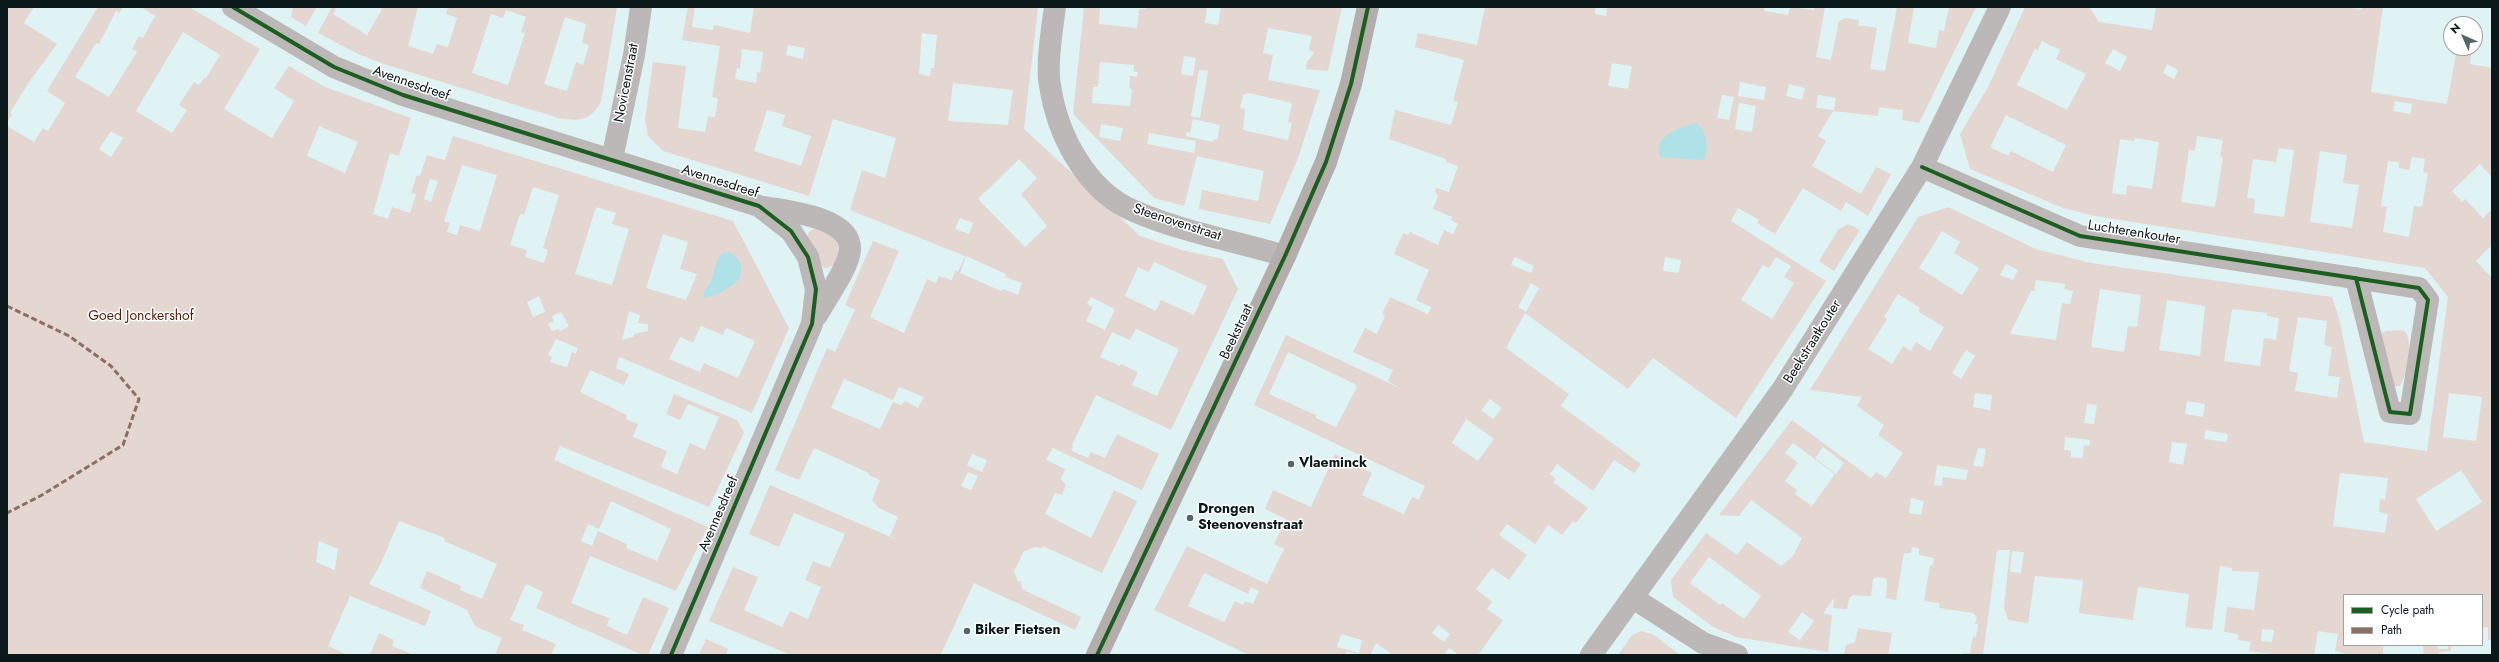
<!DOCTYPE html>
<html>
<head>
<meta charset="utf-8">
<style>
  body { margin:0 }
  #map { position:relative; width:2499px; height:662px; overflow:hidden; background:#dff2f4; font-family:Jost,sans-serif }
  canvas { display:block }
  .frame { position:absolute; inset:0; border:8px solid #0b1819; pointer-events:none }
  .legend { position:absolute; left:2343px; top:594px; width:140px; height:52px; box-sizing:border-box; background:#fefefe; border:1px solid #9da2a2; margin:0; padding:5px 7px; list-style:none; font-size:12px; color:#0b1819 }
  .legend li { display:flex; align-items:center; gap:8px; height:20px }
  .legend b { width:20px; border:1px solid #9da2a2 }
  .north { position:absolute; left:2443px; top:16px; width:40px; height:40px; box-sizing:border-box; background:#fefefe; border:1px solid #9da2a2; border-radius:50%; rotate:315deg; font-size:11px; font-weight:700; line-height:16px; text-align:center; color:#0b1819 }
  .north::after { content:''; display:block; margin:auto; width:14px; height:18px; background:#556466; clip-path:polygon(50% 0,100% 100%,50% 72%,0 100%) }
</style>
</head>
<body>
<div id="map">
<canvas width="2499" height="662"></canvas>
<div class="frame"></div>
<ul class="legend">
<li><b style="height:5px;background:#1b5e20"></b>Cycle path</li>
<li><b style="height:5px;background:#8d6e63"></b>Path</li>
</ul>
<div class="north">N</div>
</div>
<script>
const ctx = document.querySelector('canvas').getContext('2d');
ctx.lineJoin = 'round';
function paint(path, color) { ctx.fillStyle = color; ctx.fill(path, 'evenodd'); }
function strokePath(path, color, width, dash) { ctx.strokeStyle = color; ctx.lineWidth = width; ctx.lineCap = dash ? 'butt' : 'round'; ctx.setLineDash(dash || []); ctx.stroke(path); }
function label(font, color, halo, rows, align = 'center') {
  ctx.font = font + ' Jost,sans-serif'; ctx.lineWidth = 3; ctx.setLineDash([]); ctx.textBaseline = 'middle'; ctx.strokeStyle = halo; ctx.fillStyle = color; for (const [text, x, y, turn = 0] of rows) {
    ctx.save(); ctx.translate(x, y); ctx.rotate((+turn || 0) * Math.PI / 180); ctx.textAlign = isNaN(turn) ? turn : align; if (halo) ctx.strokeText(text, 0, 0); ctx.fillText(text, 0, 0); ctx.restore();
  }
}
const green = new Path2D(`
  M7 7H34L24 23 57 44 29 82 10 113 12 115 7 122Z
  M98 7H123L119 13 116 11 99 44 96 43 75 77 109 97 137 52 132 49 139 36 143 38 155 16 141 7H189L260 49 224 109 272 138 294 101 274 88 289 66 325 87 411 118 399 156 390 153 373 214 388 219 392 207 410 213 416 194 411 193 417 175 420 176 427 155 445 160 453 136 733 221 789 328 752 413 617 356 619 358 616 368 629 374 624 385 590 370 580 392 627 415 626 419 638 424 633 437 667 451 661 467 677 474 690 443 705 450 719 417 688 404 680 420 666 414 674 394 737 420 744 433 709 507 560 446 554 460 708 527 676 591 590 556 571 603 609 618 607 626 627 635 643 597 669 608 648 655H642L536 608 543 592 526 584 510 620 524 625 522 630 556 644 551 655H495L502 638 475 626 467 610 420 588 427 571 461 586 460 590 482 599 497 564 444 541 445 538 399 521 381 563 369 584 431 611 425 626 350 596 328 646 348 655H7V126L34 142 43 128 48 131 65 103 47 91ZM183 32 220 55 206 78H204L199 85 194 82 179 105 187 110 172 133 136 111ZM319 126 358 142 345 173 307 156ZM111 131 123 138 111 157 99 149ZM462 165 497 175 480 231 460 225 457 235 447 232 450 223 444 221ZM430 179 438 181 431 202 424 199ZM533 187 559 195 543 248 548 250 544 263 525 257 527 250 510 245 520 214 524 215ZM596 207 616 213 612 224 629 229 612 285 575 274ZM663 234 688 242 680 269 697 274 686 300 646 288ZM539 296 545 312 533 317 527 302ZM629 311 640 315 638 323 648 324V331L634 334 633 337 622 340ZM561 312 569 326 560 331 558 329 552 331 548 324 554 321 552 316ZM701 326 723 335 726 328 755 341 738 378 704 363 700 372 669 359 680 337 693 343ZM556 339 578 348 576 354 572 352 567 367 550 362 552 357 548 355ZM611 501 671 529 657 561 626 548 627 544 598 531 592 546 581 541 588 524 599 529ZM319 541 338 549 335 570 316 562Z
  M293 7H317L306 26 291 17Z
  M332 7H337L333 14 367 35 382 9 379 7H418L408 46 433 54 437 44 448 47 457 18 446 14 448 8 444 7H617L601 102C589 122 580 121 558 118L384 64 358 54 318 33ZM506 10 526 17 521 32 525 33 508 85 472 73 491 14 503 18ZM565 17 586 24 582 43 589 45 583 65 576 62 567 91 544 84Z
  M688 7H695L692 27 713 30 714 25 750 33 754 7H1038L1024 129 1140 236 1182 250 1223 259 1238 289 1171 430 1096 395 1073 443 1072 451 1088 458 1091 452 1105 458 1117 434 1159 454 1142 490 1053 448 1046 460 1065 469 1061 479 1066 485 1062 495 1055 493 1045 514 1091 538 1114 490 1137 501 1102 573 1043 546 1042 548 1035 547 1024 551 1014 571 1018 582 1021 581 1022 589 1081 617 1075 630 974 583 941 654 944 655H791L709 621 733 567 758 577 744 610 782 627 790 611 808 619 821 587 805 580 813 561 830 568 845 534 794 513 779 547 749 534 770 485 900 541 890 536 898 517 879 508 872 500 880 480 869 475V473L814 448 799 480 775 470 827 348 835 352 855 310 845 305 873 241 899 251 870 317 904 333 927 279 936 283 939 276 952 280 955 271 958 272 965 256 850 210 862 170 885 178 896 138 833 119 809 196 663 151 648 136 645 119 653 62 686 66 678 128 705 132 708 116 715 117 718 98 712 97 720 46 682 40ZM922 33 937 35 934 68H931L930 76 919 74ZM788 45 805 48 803 59 786 55ZM742 49 763 52 760 73 757 72 756 83 735 79 737 68 740 69ZM953 83 1013 90 1008 125 948 121ZM767 110 785 115 782 126 811 136 801 166 754 151ZM1019 159 1037 178 1021 194 1047 226 1025 247 978 199ZM960 218 973 223 969 234 955 229ZM966 256 1006 274 1005 277 1022 283 1018 295 1003 289 1001 291 960 273ZM1154 262 1207 286 1194 315 1161 300 1156 311 1125 296 1138 267 1149 272ZM1091 297 1115 309 1105 330 1086 321 1093 307 1087 304ZM1136 329 1179 349 1157 396 1132 385 1138 372 1121 364 1120 366 1100 357 1112 332 1130 340ZM844 379 893 400 899 387 924 397 918 408 905 401 901 405 893 402 880 429 831 408ZM972 454 987 460 982 472 967 465ZM968 472 978 476 971 490 961 486Z
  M1084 7H1100L1099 24 1137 28 1139 9H1145L1146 7H1207L1205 23 1218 25 1221 7H1342L1328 71 1306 69 1307 62 1314 53 1309 49 1312 36 1268 28 1263 53 1273 55 1268 80 1320 90 1298 158 1270 224 1199 209 1202 190 1258 201 1264 171 1197 156 1184 206 1154 198 1073 114ZM1184 56 1196 58 1193 76 1181 74ZM1100 62 1134 65V72H1138L1137 77 1130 76 1129 88 1132 89 1130 106 1092 103 1093 87H1098ZM1199 70 1208 71 1200 118 1191 116ZM1249 93 1292 103 1288 122 1292 123 1288 140 1243 130 1245 109 1240 108 1243 95ZM1193 119 1220 125 1217 140 1214 139 1213 142 1186 136V132L1190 133ZM1101 124 1123 128 1120 141 1099 137ZM1149 133 1196 141 1194 153 1147 144Z
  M1485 7H1595V14L1606 16 1607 7H1765L1764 11 1788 15 1790 7 1814 10 1815 7H1825L1816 57 1831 60 1839 21 1846 18 1859 20 1858 25 1877 28 1870 69 1885 71 1897 7H1914L1908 43 1936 48 1939 30 1944 31 1949 7H1976L1919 123 1902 120 1903 110 1879 107 1878 116 1833 111 1818 136 1826 141 1812 166 1861 194 1876 167 1891 174 1868 216 1846 202 1841 211 1803 188 1775 234 1757 223 1759 220 1738 208 1731 221 1826 281 1736 418 1653 358 1628 389 1525 313 1506 348 1569 394 1561 406 1641 464 1634 473 1614 460 1593 491 1557 464 1550 474 1556 479 1553 482 1588 508 1576 523 1573 521 1562 535 1548 525 1535 544 1507 524 1499 535 1527 555 1509 580 1492 568 1476 589 1492 602 1487 609 1503 620 1478 655H1459L1449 648 1445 653 1448 655H1393L1376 643 1370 655 1346 652 1345 655H1249L1154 610 1187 546 1267 584 1284 549 1274 544 1286 519 1265 509 1273 490 1311 507 1335 454 1372 473 1362 495 1404 514 1412 497 1419 500 1425 486 1254 405 1286 335 1402 389 1388 381 1393 370 1353 352 1365 328 1377 334 1385 316 1382 314 1390 297 1428 314 1431 307 1416 300 1429 270 1394 254 1403 233 1408 235 1410 232 1438 245 1444 230 1453 234 1458 224 1451 220 1452 217 1433 209 1438 196 1435 192 1436 188 1449 192 1458 166 1446 162V159L1389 139 1395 110 1451 125 1458 102 1453 101 1464 60 1415 47 1418 33 1477 45ZM1612 63 1632 66 1628 89 1608 86ZM1740 82 1766 87 1764 100 1738 96ZM1789 84 1805 88 1802 100 1786 96ZM1722 95 1734 97 1729 120 1717 118ZM1818 95 1836 98 1834 110 1816 108ZM1739 103 1756 106 1752 132 1735 129ZM1515 257 1534 266 1531 273 1511 265ZM1665 257 1681 260 1679 273 1663 271ZM1776 257 1791 266 1784 277 1794 283 1772 319 1741 300 1763 265 1769 268ZM1531 283 1539 288 1526 312 1518 307ZM1288 352 1355 384 1357 387 1336 427 1316 418V415L1269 394ZM1490 399 1502 408 1493 419 1481 410ZM1466 419 1494 439 1478 461 1452 443ZM1204 573 1248 594 1251 587 1259 591 1253 604 1245 601 1243 605 1235 601 1224 622 1188 606ZM1438 625 1450 634 1444 642 1432 633ZM1341 634 1362 640 1359 653 1337 647Z
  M2025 7H2089L2099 22 2152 30 2156 7H2348L2362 10V7H2383L2371 92 2447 104 2457 48H2472L2470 64 2492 68V177L2480 164 2452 191 2462 202 2465 199 2483 218 2492 209V245L2476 261 2492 278V640H2488V627L2482 628V595H2344V645H2383V655H2350L2335 651 2338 634 2318 631 2314 655H2279L2249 651 2251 642 2238 640V634L2224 632 2227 607 2254 610 2259 572 2232 571V568L2220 566 2212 630 2185 627 2189 594 2138 587 2133 620 2079 613 2083 580 2035 576 2028 623 2008 620 2004 607 2010 550H1997L1983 655H1963V653H1970L1973 636 1976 637 1978 624H1975L1977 617 1973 613 1939 608 1940 603 1924 601 1930 565H1933L1934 558 1919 555V548L1912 547 1911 553H1904L1896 600 1886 598 1887 581 1885 578 1876 577 1873 579 1871 596 1853 595 1849 599 1847 609 1833 608 1834 598 1823 613 1832 615 1828 652 1736 637 1713 627 1673 597 1671 580 1706 533 1737 555 1747 542 1781 566 1793 556 1802 538 1751 500 1739 516 1719 515 1792 420 1871 478 1876 472 1886 478 1903 453 1878 435 1884 425 1857 406 1862 397 1810 390 1918 217 1948 207 2036 249 2091 263 2332 297 2339 318 2364 442 2427 451 2448 297 2425 268 2095 216 2063 208 1970 169 1960 134 1988 87ZM2042 41 2060 50 2056 59 2086 74 2067 110 2017 85 2035 49 2038 50ZM2113 49 2127 57 2120 71 2105 63ZM2167 64 2178 70 2174 79 2163 73ZM2395 101 2412 104 2411 114 2393 111ZM2006 115 2066 145 2053 172 2011 151 2008 156 1990 147ZM2197 136 2223 140 2220 156 2223 157 2215 207 2181 202 2189 150 2195 151ZM2134 138 2159 142 2152 189 2127 185 2126 195 2112 193 2120 139 2134 141ZM2279 148 2294 150 2284 217 2254 213 2255 199 2247 198 2253 159 2276 162ZM2320 151 2347 155 2343 183 2359 185 2352 228 2310 222ZM2412 157 2425 159 2423 172 2428 173 2422 207 2414 206 2409 237 2383 232 2387 207 2381 206 2388 161 2399 162V168L2409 170ZM1942 231 1960 242 1954 253 1979 268 1962 295 1919 268ZM2006 264 2018 270 2013 280 2000 275ZM2036 280 2065 284 2064 289 2073 291 2070 304 2062 303 2056 340 2010 334 2031 291H2034ZM2100 289 2141 295 2137 327 2128 326 2124 352 2091 347ZM1898 294 1920 308 1919 312 1944 327 1930 351 1916 342 1911 351 1903 346 1892 364 1868 349 1887 319 1884 317ZM2167 300 2205 306 2200 356 2159 350ZM2232 309 2267 313V316L2279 318 2276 340 2264 338 2260 366 2224 361ZM2298 317 2327 321 2324 345 2332 347 2328 376 2340 377 2337 398 2295 391 2298 373 2289 371ZM1966 350 1975 356 1961 379 1952 373ZM1975 393 1992 395 1990 410 1973 407ZM2449 393 2482 397 2476 441 2443 437ZM2187 401 2205 404 2203 417 2185 414ZM2087 404 2097 405 2094 424 2084 423ZM2205 430 2228 434 2227 442 2204 439ZM2065 437 2090 440 2089 446 2084 445 2083 458 2071 457V451L2064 450ZM2172 442 2187 444 2183 465 2169 462ZM1793 443 1835 474 1812 506 1795 494 1797 490 1785 481 1798 463 1785 453ZM1823 447 1844 463 1836 474 1815 458ZM1978 448 1986 449 1983 467 1973 466ZM1937 465 1968 470 1966 480 1943 477 1942 486 1934 485ZM2461 470 2482 502 2436 531 2416 499ZM2340 473 2388 478 2385 500 2380 499 2379 512 2388 514 2385 533 2333 526ZM1911 498 1924 501 1921 515 1909 513ZM2012 551 2024 552 2021 573 2010 572ZM1709 557 1761 596 1744 619 1722 603 1720 605 1690 583ZM1802 612 1814 621 1800 640 1788 632ZM2262 629 2274 630 2272 642 2261 641Z
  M1848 224 1860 230 1834 271 1819 261 1838 230Z
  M821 228C844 235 846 269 823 268L807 240 808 233 813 229Z
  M2397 330 2405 331C2414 346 2408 372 2400 386L2392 387 2379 335 2386 331Z
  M1858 628 1892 633 1888 655H1844L1846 645 1855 642Z
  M1641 631 1654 635 1680 655H1618L1632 635Z
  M379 633 394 640 392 646 414 655H370Z
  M706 639 728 649 726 655H699Z
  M2423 645H2437L2438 649H2448V645H2451V651L2439 652V655H2424Z`);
const water = new Path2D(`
  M1696 123C1707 130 1710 150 1703 160L1660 157 1658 148C1663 132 1681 127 1696 123Z
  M725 252C739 252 746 270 738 280 733 287 713 297 705 298L703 294C705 290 708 287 710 283 715 274 714 257 725 252Z`);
const street = new Path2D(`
  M233 7 334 67 403 95 759 206 791 231 808 257 816 289 812 324 671 655
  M1055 7C1052 28 1046 66 1050 85 1057 134 1086 191 1134 211 1182 232 1235 241 1285 256
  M612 159 634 55 641 7
  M1922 167 2080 236 2419 288 2428 300 2410 414 2390 412 2356 278
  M764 207C787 211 852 217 850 250 849 267 825 300 817 315
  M1633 598 1703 643 1737 655
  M1591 655 1782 390 1922 167 2000 7`);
const secondary = new Path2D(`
  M1097 655 1285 256 1326 162 1351 84 1368 7`);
const quiet = new Path2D(`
  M7 306 69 336 111 366 139 399 123 445 42 495 7 513`);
const cycleway = new Path2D(`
  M233 7 334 67 403 95 759 206 791 231 808 257 816 289 812 324 671 655
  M1922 167 2080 236 2419 288 2428 300 2410 414 2390 412 2356 278
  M1097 655 1285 256 1326 162 1351 84 1368 7`);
const markers = [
  [1291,464,4,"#556466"],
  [1190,518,4,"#556466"],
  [967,631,4,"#556466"]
];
const streetNames = [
  ["Novicenstraat",627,83,-79],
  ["Avennesdreef",411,84,19],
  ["Avennesdreef",720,182,18],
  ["Steenovenstraat",1177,223,18],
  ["Luchterenkouter",2134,233,9],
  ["Beekstraat",1237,332,-65],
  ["Beekstraatkouter",1813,342,-58],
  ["Avennesdreef",719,514,-67]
];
const parkNames = [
  ["Goed Jonckershof",141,317]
];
const poiNames = [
  ["Vlaeminck",1299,464],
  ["Drongen",1198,510],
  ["Steenovenstraat",1198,526],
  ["Biker Fietsen",975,631]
];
paint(green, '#e4d7d1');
paint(water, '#afe2e8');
strokePath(street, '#bcb8b7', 22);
strokePath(secondary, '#b3adab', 22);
strokePath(quiet, '#8d6e63', 3, [6, 3]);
strokePath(cycleway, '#1b5e20', 4);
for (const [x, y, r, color] of markers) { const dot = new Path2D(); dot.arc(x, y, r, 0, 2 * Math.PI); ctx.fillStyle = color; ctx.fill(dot); strokePath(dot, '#fefefe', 1.5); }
label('14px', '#0b1819', '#fefefe', streetNames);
label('14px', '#5a1c09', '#fefefe', parkNames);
label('bold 14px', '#0b1819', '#fefefe', poiNames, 'left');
</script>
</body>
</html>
